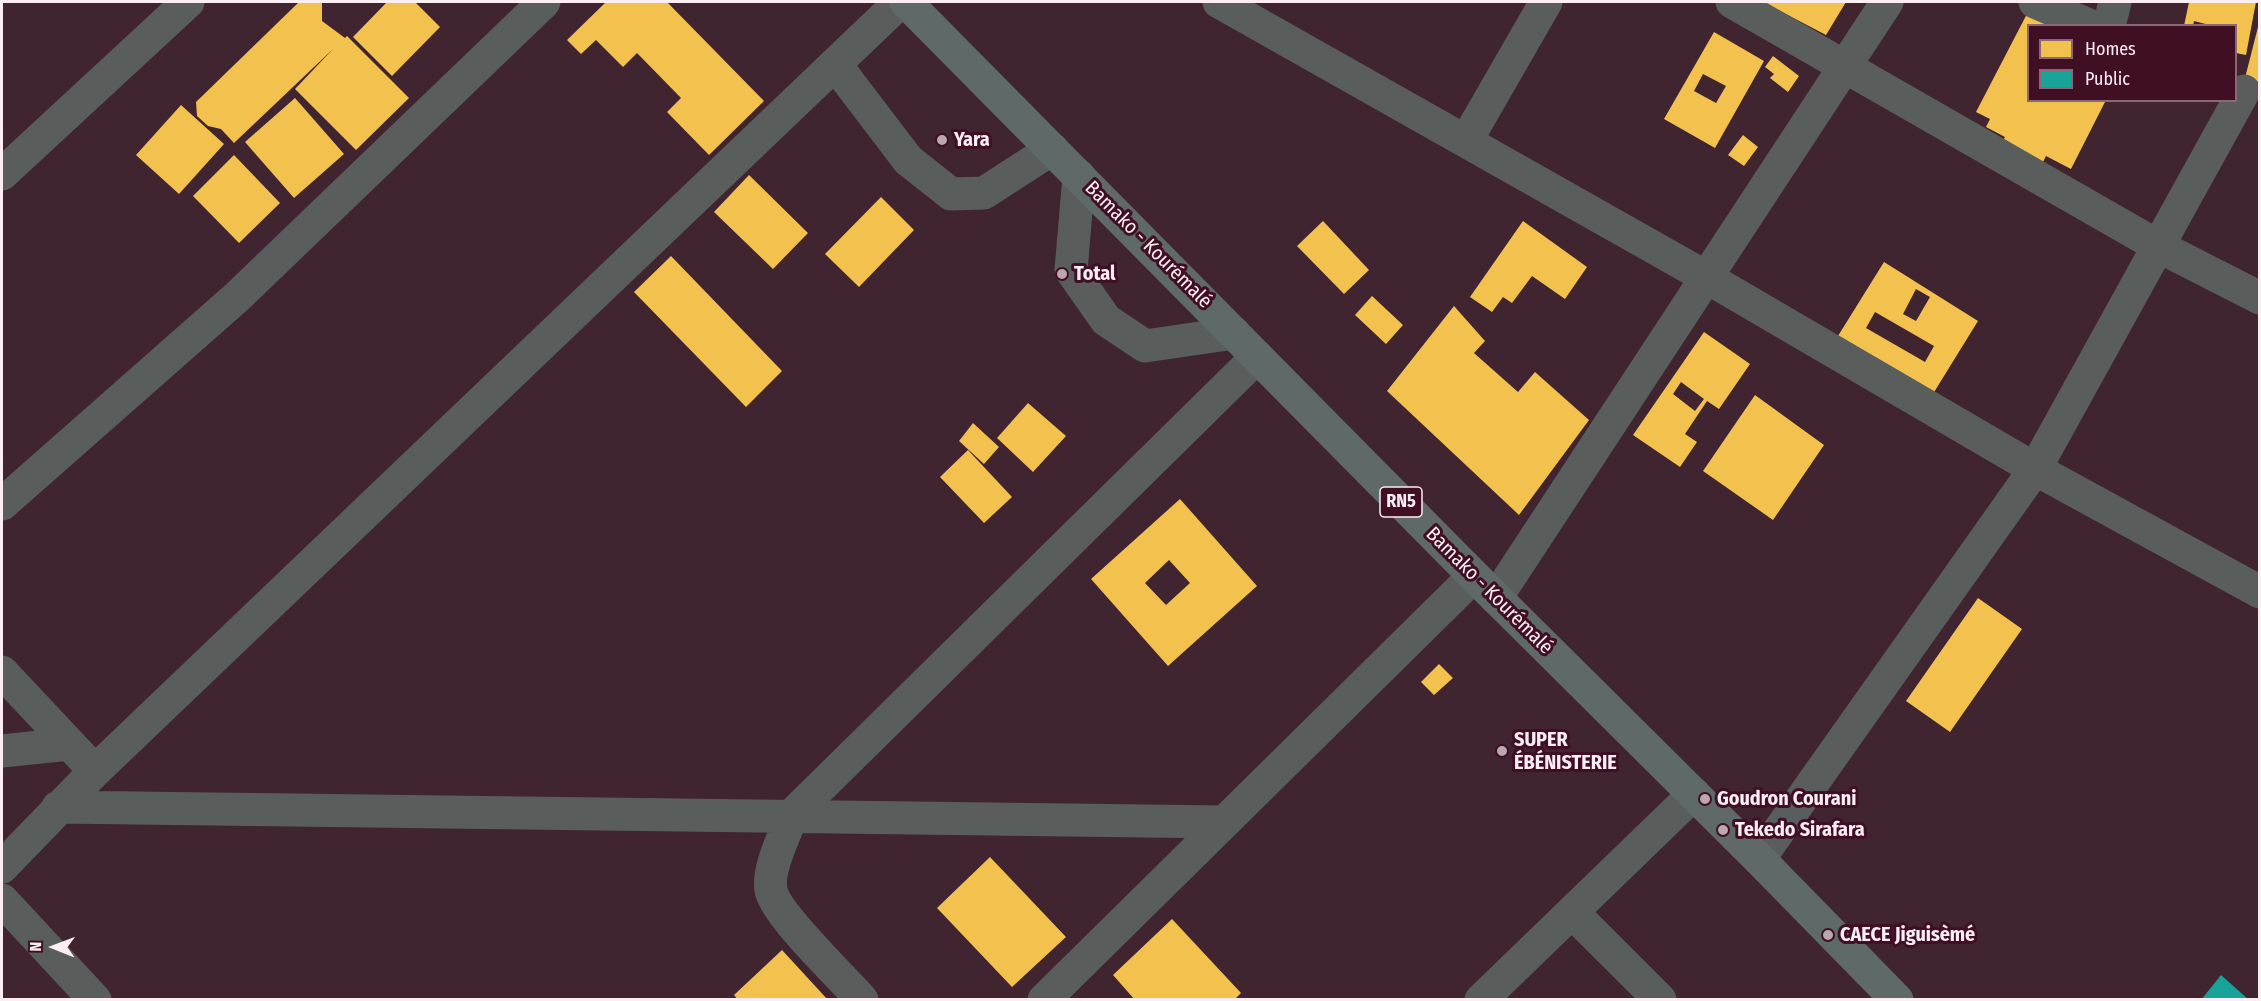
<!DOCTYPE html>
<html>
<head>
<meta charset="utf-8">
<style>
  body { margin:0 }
  #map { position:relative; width:2261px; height:1001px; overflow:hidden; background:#402530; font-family:"Fira Sans Condensed",sans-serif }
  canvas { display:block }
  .frame { position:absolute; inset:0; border:3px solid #fceef2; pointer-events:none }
  .legend { position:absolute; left:2027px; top:24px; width:210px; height:78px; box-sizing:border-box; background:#400f24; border:2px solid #8b6876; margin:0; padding:8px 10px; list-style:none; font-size:18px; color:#fceef2 }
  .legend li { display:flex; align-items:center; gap:12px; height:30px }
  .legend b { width:30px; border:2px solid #8b6876 }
  .north { position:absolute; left:24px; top:917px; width:60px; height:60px; -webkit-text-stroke:4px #400f24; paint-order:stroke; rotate:271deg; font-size:16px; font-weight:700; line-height:24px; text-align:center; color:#fceef2 }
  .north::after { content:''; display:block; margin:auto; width:21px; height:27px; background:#fceef2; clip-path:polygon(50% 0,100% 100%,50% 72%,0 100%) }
</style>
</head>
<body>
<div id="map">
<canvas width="2261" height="1001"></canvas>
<div class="frame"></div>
<ul class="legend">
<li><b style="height:16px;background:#f2c14e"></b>Homes</li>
<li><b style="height:16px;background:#17a398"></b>Public</li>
</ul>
<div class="north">N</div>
</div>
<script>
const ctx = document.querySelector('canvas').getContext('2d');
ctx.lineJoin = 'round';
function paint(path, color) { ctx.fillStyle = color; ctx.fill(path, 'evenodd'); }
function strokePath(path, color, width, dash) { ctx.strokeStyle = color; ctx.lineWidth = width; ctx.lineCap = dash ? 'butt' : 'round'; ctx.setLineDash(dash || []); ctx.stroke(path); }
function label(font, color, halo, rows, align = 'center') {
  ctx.font = font + ' "Fira Sans Condensed",sans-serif'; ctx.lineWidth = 6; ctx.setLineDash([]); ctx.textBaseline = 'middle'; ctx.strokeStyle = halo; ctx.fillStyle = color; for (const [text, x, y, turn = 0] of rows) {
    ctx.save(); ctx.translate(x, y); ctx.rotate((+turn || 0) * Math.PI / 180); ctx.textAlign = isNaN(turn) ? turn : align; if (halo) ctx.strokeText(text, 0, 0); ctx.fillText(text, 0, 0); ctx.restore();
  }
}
const homes = new Path2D(`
  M299 2H322V21L345 38 347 36 409 98 356 150 295 89 333 49 234 143 221 129 208 126 197 116 196 102Z
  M387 2H415L440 27 392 76 353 37Z
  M606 2H667L764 101 709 155 667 112 681 98 637 53 623 67 596 40 581 54 567 40Z
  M1763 2H1846L1826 35Z
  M2189 2H2256L2246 55 2236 53V26H2213L2194 21 2193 26H2184Z
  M2029 10 2058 26H2028V100H2106L2071 169 2046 156 2042 164 2002 142 2005 137 1986 127 1990 119 1976 112Z
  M2259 23H2260V82L2245 78Z
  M1714 32 1764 61 1715 148 1664 119ZM1703 74 1726 86 1716 103 1694 91Z
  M1773 56 1799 76 1788 92 1770 78 1774 74 1765 67Z
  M295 98 344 154 294 198 245 142Z
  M181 105 224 144 179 194 136 155Z
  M1743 135 1758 147 1744 166 1728 155Z
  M234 155 280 203 239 243 193 196Z
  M749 175 808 233 773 269 714 212Z
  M881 197 914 230 859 287 825 254Z
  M1323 221 1369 270 1344 294 1297 246Z
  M1523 221 1587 267 1565 299 1532 276 1512 303 1503 297 1492 312 1470 297Z
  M671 256 782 371 746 407 634 292Z
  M1884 262 1978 321 1923 410 1828 352ZM1916 289 1930 297 1916 321 1903 314ZM1875 312 1934 346 1925 362 1866 328Z
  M1372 296 1403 325 1386 344 1355 315Z
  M1454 306 1485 341 1474 353 1518 392 1535 372 1589 420 1519 515 1387 391Z
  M1704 332 1750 364 1719 409 1707 401 1685 434 1697 442 1680 467 1633 435ZM1681 382 1704 399 1695 411 1673 394Z
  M1755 395 1824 445 1773 520 1703 471Z
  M1028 403 1066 436 1033 472 997 438Z
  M973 423 999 447 984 464 959 441Z
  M968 450 1012 497 984 523 940 477Z
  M1180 499 1257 586 1168 666 1091 579ZM1169 560 1190 583 1166 605 1145 583Z
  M1978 598 2022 629 1950 732 1906 701Z
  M1439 664 1453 678 1434 695 1421 682Z
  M990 857 1066 937 1012 987 937 908Z
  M1172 919 1241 993 1234 1000H1135L1113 975Z
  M782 950 828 1000H738L734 995Z`);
const public = new Path2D(`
  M2221 975 2249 1000H2201Z`);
const minor = new Path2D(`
  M1219 2 1706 277 2035 469 2260 592
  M1732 2 2158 246 2260 298
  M2035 2 2091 26
  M2109 26 2115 2
  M835 64 908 160 951 194 984 193 1052 149
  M1466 141 1546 2
  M2 174 188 2
  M1079 176 1071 270 1106 320 1145 346 1234 333
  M2 504 237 297 544 2
  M1496 598 1887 2
  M2 672 95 771
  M2 751 69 744
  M58 807 1224 822
  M1759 859 2035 469 2244 91
  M2 867 95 771 900 2
  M2 900 95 1000
  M1572 912 1660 1000
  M862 1000C842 977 775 914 771 890 767 869 785 835 792 815L1257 357
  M1044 1000 1474 576
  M1481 1000 1694 794`);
const highway = new Path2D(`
  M906 2 1474 576 1759 859 1897 1000`);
const markers = [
  [942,140,6,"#baa8ae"],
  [1062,274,6,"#baa8ae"],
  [1502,751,6,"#baa8ae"],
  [1705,799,6,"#baa8ae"],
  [1723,830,6,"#baa8ae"],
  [1828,935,6,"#baa8ae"]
];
const shields = [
  [1401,502,42]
];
const shieldNames = [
  ["RN5",1401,502]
];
const poiNames = [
  ["Yara",954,140],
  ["Total",1074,274],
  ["SUPER",1514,740],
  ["ÉBÉNISTERIE",1514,763],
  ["Goudron Courani",1717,799],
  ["Tekedo Sirafara",1735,830],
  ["CAECE Jiguisèmé",1840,935]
];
const streetNames = [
  ["Bamako - Kourémalé",1148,245,45],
  ["Bamako - Kourémalé",1489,591,45]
];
paint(homes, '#f2c14e');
paint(public, '#17a398');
strokePath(minor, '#595d5c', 33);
strokePath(highway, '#5f6968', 33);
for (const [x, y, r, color] of markers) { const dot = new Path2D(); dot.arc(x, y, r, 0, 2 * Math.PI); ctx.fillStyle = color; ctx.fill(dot); strokePath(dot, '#400f24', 2); }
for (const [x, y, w] of shields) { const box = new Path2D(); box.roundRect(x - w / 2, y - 15, w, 30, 4.5); ctx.fillStyle = '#400f24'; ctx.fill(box); strokePath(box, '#fceef2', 1.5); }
label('bold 18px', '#fceef2', null, shieldNames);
label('bold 20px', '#fceef2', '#400f24', poiNames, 'left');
label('20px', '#fceef2', '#400f24', streetNames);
</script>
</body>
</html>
